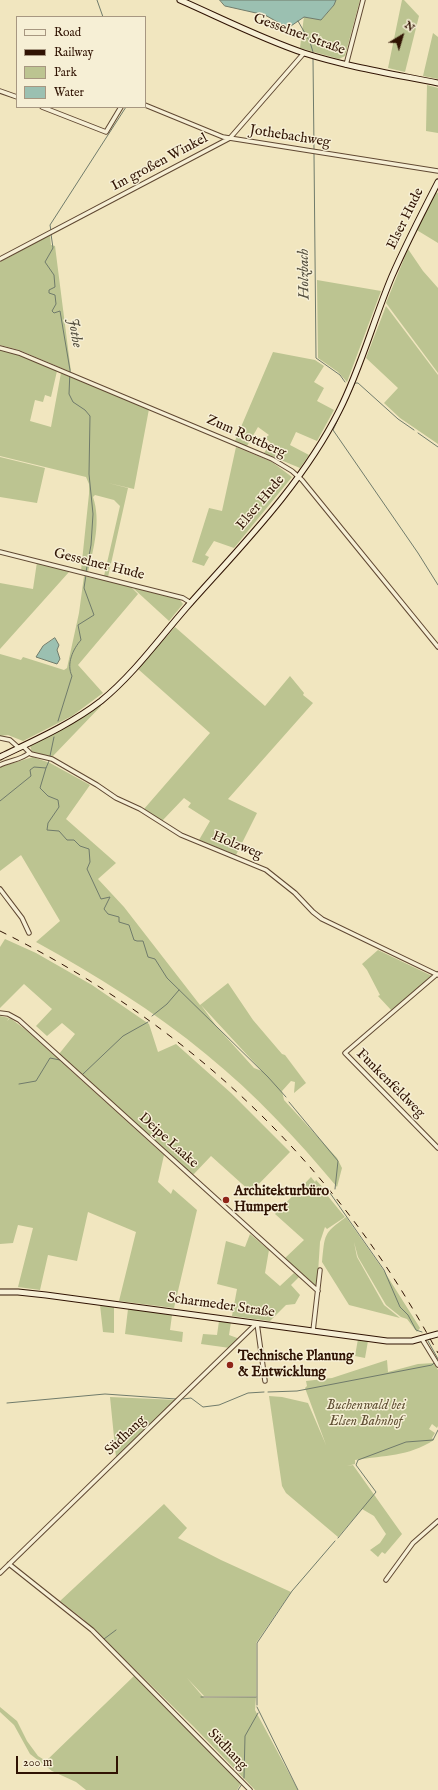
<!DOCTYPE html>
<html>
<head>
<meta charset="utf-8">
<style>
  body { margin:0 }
  #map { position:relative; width:438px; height:1790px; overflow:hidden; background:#f1e6bf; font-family:"IM FELL English",serif }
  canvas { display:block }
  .legend { position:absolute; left:16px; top:16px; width:130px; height:92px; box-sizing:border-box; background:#f6efd5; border:1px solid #a79781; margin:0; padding:5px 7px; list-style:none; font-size:12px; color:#301303 }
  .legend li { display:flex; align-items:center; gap:8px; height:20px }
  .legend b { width:20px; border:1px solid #a79781 }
  .north { position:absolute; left:382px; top:16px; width:40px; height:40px; -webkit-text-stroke:3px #f6efd5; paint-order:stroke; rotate:38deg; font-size:11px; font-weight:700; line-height:16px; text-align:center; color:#301303 }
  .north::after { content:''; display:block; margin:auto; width:14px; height:18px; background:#301303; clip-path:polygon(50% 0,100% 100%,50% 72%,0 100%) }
  .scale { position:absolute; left:16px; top:1756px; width:102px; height:18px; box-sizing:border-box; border:2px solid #301303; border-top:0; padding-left:5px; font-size:12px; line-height:14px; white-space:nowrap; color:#301303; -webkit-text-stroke:3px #f6efd5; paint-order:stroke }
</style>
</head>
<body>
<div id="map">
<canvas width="438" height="1790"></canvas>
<ul class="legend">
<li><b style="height:5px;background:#f6efd5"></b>Road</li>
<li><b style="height:5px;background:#301303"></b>Railway</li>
<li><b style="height:11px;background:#bcc491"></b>Park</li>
<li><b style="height:11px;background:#9bc0b1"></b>Water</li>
</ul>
<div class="north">N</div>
<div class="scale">200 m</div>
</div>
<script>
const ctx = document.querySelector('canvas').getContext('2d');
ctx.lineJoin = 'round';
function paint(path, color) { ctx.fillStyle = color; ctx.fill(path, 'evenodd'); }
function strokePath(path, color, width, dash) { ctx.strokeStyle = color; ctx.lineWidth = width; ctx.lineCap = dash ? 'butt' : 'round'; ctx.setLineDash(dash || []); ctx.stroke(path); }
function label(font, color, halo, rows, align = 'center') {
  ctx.font = font + ' "IM FELL English",serif'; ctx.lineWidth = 3; ctx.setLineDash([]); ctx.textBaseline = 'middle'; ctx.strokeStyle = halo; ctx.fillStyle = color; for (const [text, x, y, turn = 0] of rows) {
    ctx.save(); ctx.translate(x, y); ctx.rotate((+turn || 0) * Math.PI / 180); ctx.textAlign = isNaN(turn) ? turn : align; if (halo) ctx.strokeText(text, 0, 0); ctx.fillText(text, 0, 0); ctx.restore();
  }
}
const green = new Path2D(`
  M336 0H360L345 56 339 59 300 48 304 16 321 20 334 5Z
  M402 0H404L419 16 405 72 388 68Z
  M433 33 438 37V79L423 76Z
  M427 85 438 88V133L426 131Z
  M436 192 438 193V243L415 229Z
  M50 235 51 245 55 246 71 372 19 350 0 345V262Z
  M408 249 423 271 438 288V373L386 303Z
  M317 280 381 291 347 382 338 372 318 358Z
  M386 306 438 375V444L400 418 384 403 398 388 366 358Z
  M0 350 18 354 57 371 51 397 45 395 43 402 35 400 30 421 51 427 61 373 149 409 134 489 108 483 128 488 108 577 104 576 120 506 114 500 95 495 93 497C101 521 94 547 88 572L81 571 89 494V484L86 477 0 456Z
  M273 352 315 360 324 366 314 382 324 388 317 401 334 410 317 441 296 432 290 445 309 455 300 468 264 453 271 443 265 438 269 435 258 427 247 446 235 441Z
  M236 447 272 462 292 477 234 548 214 541 205 555 209 557 204 566 192 562 209 508 222 511Z
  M0 457 45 468 37 503 0 497Z
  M37 562 69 572 0 649V583L33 589Z
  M84 576 130 586 138 594 78 665 103 693 72 716 23 741 8 735 0 736V654L21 660 23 657 64 670 67 668 79 613Z
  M133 588 179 599 183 604 169 621Z
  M175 627 265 706 290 676 304 693 303 695 313 703 228 799 257 813 236 855 199 840 210 821 188 807 191 803 184 798 162 821 144 809 210 733 138 669Z
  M101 704V706L52 757 32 752 30 746 68 726Z
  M33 757 50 763 90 785 66 819 116 863 98 879 124 907 200 1005 228 983 253 1020 282 1054 285 1055 306 1083 294 1093 295 1082 291 1081 282 1091 284 1100 337 1158 342 1168 337 1187C297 1139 255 1094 207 1055 154 1011 96 975 36 942L60 921 8 833 21 855 0 871V767ZM201 1005 262 1071 254 1068 217 1027Z
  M5 939 36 953 92 985 149 1024 158 1052 176 1044 231 1093 290 1152 251 1192 211 1156 192 1176 59 1054 75 1034 62 1023 47 1036 36 1026 52 1009 24 984 0 1008V947Z
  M378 950 432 976 392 1011 378 996 380 995 367 970 362 964Z
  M0 1016 9 1018 7 1021 10 1018 26 1030 164 1155 158 1182 171 1194 173 1189 197 1210 174 1308 119 1301 136 1232 88 1212 77 1261 48 1255 40 1290 18 1287 33 1228 18 1225 13 1243 0 1244Z
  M311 1177 315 1182 316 1180 328 1193 327 1195 345 1217 327 1229 325 1227 320 1242 317 1288 284 1259 304 1240 275 1214Z
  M346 1217 384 1271 420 1328 417 1332 407 1319 401 1317 386 1305 358 1257 354 1242 357 1257 384 1305 400 1318 349 1305 322 1262C325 1234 323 1234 346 1217Z
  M250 1234 269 1250 265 1273 280 1286 294 1273 299 1277 291 1285 300 1295 295 1304 286 1305 270 1321 232 1316 237 1289 217 1284 226 1241 245 1247Z
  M100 1305 114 1307V1333L103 1332Z
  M128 1309 172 1315 170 1330 183 1332 182 1342 125 1334Z
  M219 1321 231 1322 229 1335 240 1339 230 1348 201 1344 203 1334 217 1335Z
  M358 1339 368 1341 365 1358 355 1356Z
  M387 1360 388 1372 418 1364 434 1363 438 1370V1426L437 1428 432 1424 429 1429 435 1433 432 1438 434 1440C407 1457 386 1455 355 1460V1464L347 1466 353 1465 402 1534 385 1554 382 1552 378 1557 370 1550 380 1543 386 1534 374 1516 362 1509 338 1537 286 1493 282 1486 269 1396 282 1397 308 1403 326 1445 305 1388 307 1386 306 1381 332 1378Z
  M110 1397 177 1400 116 1457Z
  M164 1504 187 1528 178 1538 221 1560 291 1592 256 1643V1696H204L187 1678 204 1698 256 1697 255 1710 298 1790H255L194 1727 83 1619 60 1601Z
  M134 1676 241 1783 237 1790H86L76 1782 52 1771 30 1754 14 1725 0 1712V1707L17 1721 27 1741 38 1756 46 1761Z`);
const water = new Path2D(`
  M220 0H336L334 5 321 20 304 17 288 28 265 15 225 6Z
  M55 638 59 645 57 650 60 659 57 664 36 657 43 646Z`);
const stream = new Path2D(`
  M97 0 103 17
  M298 21 310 42 313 52
  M313 58 314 149
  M314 153 316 358 340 375 345 382
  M51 231 50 225 126 107
  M51 234 53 248 45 262 54 275 55 287 49 290V293L55 295 56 304 52 311 54 313 60 311 70 370 69 394 73 402 85 410 90 416 89 474 93 514 91 545 86 572
  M414 430 398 419 358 383H355L333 430 418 553 438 585
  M418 433 438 447
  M58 721 72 676C66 664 73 649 81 640L78 625 94 615 84 588 86 575
  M50 756 54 737
  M46 768 40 788 48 796 58 800 59 807 48 823 47 830 59 831 67 840H74L80 846 89 849 90 862 87 869 101 899 110 897 104 909 108 914 119 917V922L129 925 134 940 137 941H143L148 957 155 959 167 978 268 1077 286 1097
  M0 801 31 776 30 770 34 767 46 768 49 761
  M152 1016 167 1004 179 990
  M83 1074 123 1036 148 1022
  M19 1084 36 1081 50 1058 60 1060 80 1077
  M289 1102 338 1161 335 1189
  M330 1193 384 1270 400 1307 408 1315 416 1330 422 1332
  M428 1341 438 1359
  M268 1392 297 1391 432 1365 434 1363
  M183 1399 191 1398 203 1407 219 1405 248 1393 264 1392
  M7 1403 105 1394 176 1399
  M338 1538 376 1492 356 1465 358 1460 406 1442 433 1440 438 1430
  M104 1639 116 1630
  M201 1697H256
  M257 1705V1643L292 1591 335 1541
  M257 1707 298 1790
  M244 1778 245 1736 258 1713
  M238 1790 242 1784`);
const street = new Path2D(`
  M346 65 363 0
  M0 91 17 97
  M145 105 223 137 438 171
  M42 107 106 132 121 107
  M0 259 230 138 304 53
  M0 348 19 353 272 459 292 471 302 480 438 647
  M0 552 183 598 191 603
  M0 738 10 740 19 748
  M23 746 31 754 52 759 97 785 116 798 140 809 181 835 266 870 295 893 313 912 322 919 438 975
  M0 765C10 760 21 760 29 753
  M0 889 22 918 29 933
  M437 974 345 1053 438 1148
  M0 1013 8 1014 19 1020 318 1291
  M257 1323 265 1381
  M313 1331 320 1270
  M422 1339 438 1365
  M9 1564 92 1630 250 1790
  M0 1573 257 1323
  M386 1580 413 1543 438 1521`);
const secondary = new Path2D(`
  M180 0C221 18 262 39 304 53 348 67 393 74 438 83
  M0 757C35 740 70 725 101 701 133 675 159 639 186 608 241 546 302 485 339 411 361 368 373 321 392 276 406 244 422 213 438 182
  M0 1292H18L46 1295 387 1341H412L438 1334`);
const rail = new Path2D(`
  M0 931C145 1003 266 1101 362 1232 390 1270 415 1311 438 1353`);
const markers = [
  [226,1200,4,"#8f2418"],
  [230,1365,4,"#8f2418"]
];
const streetNames = [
  ["Gesselner Straße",299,35,20],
  ["Jothebachweg",290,137,9],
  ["Im großen Winkel",160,163,-28],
  ["Elser Hude",406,219,-64],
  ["Zum Rottberg",246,437,24],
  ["Elser Hude",261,503,-50],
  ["Gesselner Hude",99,565,14],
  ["Holzweg",237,846,22],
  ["Funkenfeldweg",390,1084,45],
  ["Deipe Laake",168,1141,42],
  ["Scharmeder Straße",221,1306,8],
  ["Südhang",126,1436,-44],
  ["Südhang",227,1750,46]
];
const poiNames = [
  ["Architekturbüro",234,1192],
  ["Humpert",234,1208],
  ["Technische Planung",238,1357],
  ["& Entwicklung",238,1373]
];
const parkNames = [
  ["Buchenwald bei",366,1406],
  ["Elsen Bahnhof",366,1422]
];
const waterNames = [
  ["Holzbach",305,274,-91],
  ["Jothe",74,333,80]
];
paint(green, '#bcc491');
paint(water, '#9bc0b1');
strokePath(water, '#707b6b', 1);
strokePath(stream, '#707b6b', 1);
strokePath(street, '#604832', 5.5);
strokePath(secondary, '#301303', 7);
strokePath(street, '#f6efd5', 3.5);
strokePath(secondary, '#f6efd5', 5);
strokePath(rail, '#301303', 1, [7, 7]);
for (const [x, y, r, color] of markers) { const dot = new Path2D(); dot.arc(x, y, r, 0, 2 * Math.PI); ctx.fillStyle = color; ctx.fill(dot); strokePath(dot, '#f6efd5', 1.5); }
label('14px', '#301303', '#f6efd5', streetNames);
label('bold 14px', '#301303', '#f6efd5', poiNames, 'left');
label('italic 14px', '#615135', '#f6efd5', parkNames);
label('italic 15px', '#555040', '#f6efd5', waterNames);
</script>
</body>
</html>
